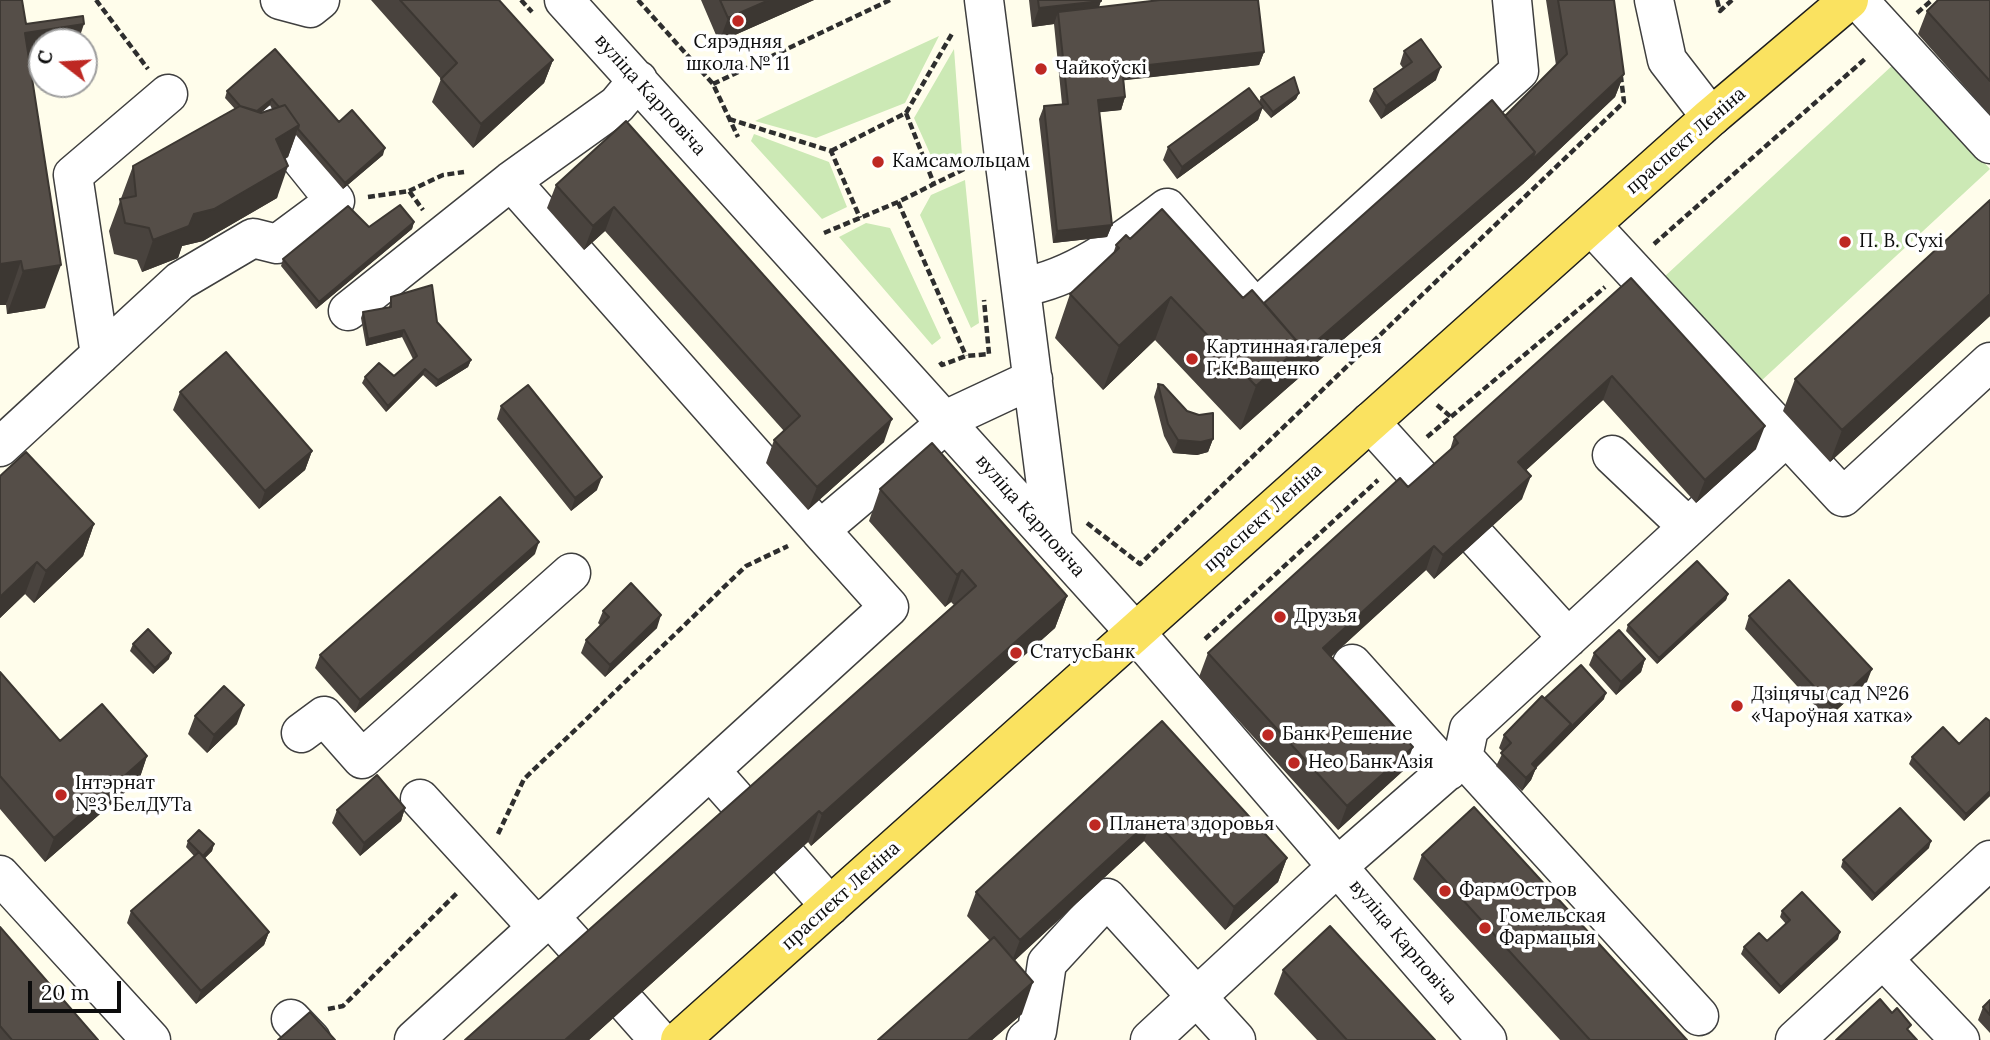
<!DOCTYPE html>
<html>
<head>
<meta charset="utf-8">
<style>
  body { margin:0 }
  #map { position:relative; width:1990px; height:1040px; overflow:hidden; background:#fffdeb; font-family:Lora,serif }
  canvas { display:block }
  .north { position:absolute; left:28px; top:28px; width:70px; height:70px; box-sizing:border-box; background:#fff; border:2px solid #9e9e9e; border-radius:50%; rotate:287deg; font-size:19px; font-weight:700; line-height:28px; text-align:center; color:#0c0c0c }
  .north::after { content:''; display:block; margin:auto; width:24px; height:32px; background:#be2823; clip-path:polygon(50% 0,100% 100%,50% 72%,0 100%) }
  .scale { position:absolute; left:28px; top:981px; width:93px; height:32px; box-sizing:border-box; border:4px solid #0c0c0c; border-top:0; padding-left:9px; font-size:21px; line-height:24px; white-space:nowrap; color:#0c0c0c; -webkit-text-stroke:5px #fff; paint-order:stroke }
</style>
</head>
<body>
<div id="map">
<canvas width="1990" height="1040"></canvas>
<div class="north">С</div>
<div class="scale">20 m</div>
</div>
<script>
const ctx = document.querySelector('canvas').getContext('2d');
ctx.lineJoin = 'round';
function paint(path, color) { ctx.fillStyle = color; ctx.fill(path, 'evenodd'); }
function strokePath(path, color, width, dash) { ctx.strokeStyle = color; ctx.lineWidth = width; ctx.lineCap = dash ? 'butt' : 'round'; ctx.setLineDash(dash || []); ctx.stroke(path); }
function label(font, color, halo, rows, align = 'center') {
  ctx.font = font + ' Lora,serif'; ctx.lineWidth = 7; ctx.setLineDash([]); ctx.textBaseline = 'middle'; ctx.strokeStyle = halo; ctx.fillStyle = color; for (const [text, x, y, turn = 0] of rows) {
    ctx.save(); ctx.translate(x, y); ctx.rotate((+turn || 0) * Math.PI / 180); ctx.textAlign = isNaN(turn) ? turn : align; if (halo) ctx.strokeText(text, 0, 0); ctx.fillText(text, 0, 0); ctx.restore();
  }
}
const green = new Path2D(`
  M939 36 905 103 816 138 755 121Z
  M954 49 962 155 936 167 914 118Z
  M1895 63 1990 169 1760 382 1664 277Z
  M754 134 829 162 847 207 822 219 751 141Z
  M965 180 979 323 971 328 920 215 931 195Z
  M866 223 890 228 941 338 932 345 839 237Z`);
const path = new Path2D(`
  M96 0 148 69
  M521 0 532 12
  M638 0 713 84 738 137
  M1717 0 1720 11 1732 0
  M1917 13 1932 0
  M713 84 890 0
  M906 113 934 184
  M729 119 831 151 860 218
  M831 151 906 113 953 32
  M409 191 443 175 464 172
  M368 197 409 191 423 210
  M898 202 966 356
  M824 233 898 202 970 166
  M1654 244 1865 59
  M940 362 942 365 966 356 989 354 984 300
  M1437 405 1451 417
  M1427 437 1605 287
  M1087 523 1140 564 1624 102 1621 77
  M1205 639 1378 480
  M498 834 524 779 746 566 788 546
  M328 1009 343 1006 458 892`);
const minor = new Path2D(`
  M280 0 310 8 320 0
  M564 0 1135 632 1487 1040
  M984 0 1053 540
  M1654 0 1667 60 1711 117
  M1858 0 1990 144
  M511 181 820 530
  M1591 225 1843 497 1990 362
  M1022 287C1076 278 1123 241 1167 208L1256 309 1519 71 1512 0
  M348 311 511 181 617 105 638 80
  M100 355 73 175 168 94
  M1370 422 1427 485
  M0 447 180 281 253 238 277 244 335 201 273 124
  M1612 455 1688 527
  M1478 539 1568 638
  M1352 664 1448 771
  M301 733 324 716 362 759 571 573
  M1463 757 1699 1016
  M710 770 748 813
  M420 799 537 927
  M789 859 830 906
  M0 875 151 1040
  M549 916 586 957
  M1883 959 1960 1040
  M627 1004 659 1040
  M291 1019 311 1040
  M414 1040 889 607 820 530 956 415 1033 379
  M1026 1040 1037 1031 1047 963 1107 898 1236 1040
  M1150 1040 1338 866 1463 757 1469 729 1787 436
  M1795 1040 1990 860`);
const major = new Path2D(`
  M680 1040 1711 117 1849 0`);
const wall = new Path2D(`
  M371 0H499L553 60 544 83 473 148 432 102 441 79Z
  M701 0H814L719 42Z
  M1029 0H1101L1099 7 1264 52 1259 65 1124 80 1125 97 1121 110 1099 112 1112 225 1107 237 1053 243 1039 119 1044 106 1062 104 1054 24 1032 27Z
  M1546 0H1614L1624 74 1615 97 1523 184 1285 390 1240 430 1155 340 1103 390 1055 338 1070 294 1113 254 1116 245 1130 239 1243 298 1264 303 1505 116 1556 65Z
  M1990 0V115L1918 34 1927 11Z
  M26 24 42 42V72L32 74 45 308 7 314 6 305Z
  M275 49 339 122 383 155 343 189 296 135 288 157 285 159 277 198 203 241 182 246 178 258 142 272 137 260 114 254 109 231 133 166 235 109 225 98 227 91ZM270 105 272 109 261 113Z
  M1404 51 1436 80 1381 119 1369 101 1374 89 1403 68 1400 64Z
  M1299 93 1296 99 1271 118 1262 108 1258 120 1177 179 1163 160 1168 147 1259 102 1261 97Z
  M626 121 884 442 808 510 766 463 774 440 784 431 605 231 584 250 547 208 556 185Z
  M1990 200V316L1830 462 1783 411 1795 379Z
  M414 222 412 229 316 309 281 266 283 259 369 227Z
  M1631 278 1756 449 1696 503 1603 400 1526 470 1522 499 1434 579 1426 570 1331 657 1404 770 1338 830 1199 677 1208 653 1408 487 1450 450 1454 437Z
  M391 297 437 322 471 360 468 367 436 387 423 375 386 412 362 383 365 377 394 376 413 359 402 337 366 346 361 318 363 312 389 307Z
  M1158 384 1187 411 1199 415 1213 439 1208 452 1197 455 1173 453 1164 436 1154 397Z
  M180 392 312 451 305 470 259 509 173 410Z
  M501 406 597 490 571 511 497 419Z
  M0 476 94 524 83 556 34 603 25 594 0 618Z
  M880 489 1067 596 1055 628 811 846 808 842 589 1040H465L954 605 951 602 945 607 869 521Z
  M535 554 355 713 315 668 320 655Z
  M1728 594 1726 600 1657 664 1626 631 1628 625Z
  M603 611 657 628 605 677 581 653 586 640 601 626 598 623Z
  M1749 616 1867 682 1827 719 1745 629Z
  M133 644 169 659 153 674 130 651Z
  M1594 653 1645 659 1641 672 1616 695 1589 665Z
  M0 672 60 741 147 756 139 780 45 862 0 809Z
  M1545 698 1604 699 1536 768 1531 780 1522 791 1496 766 1503 752 1499 748 1504 735Z
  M195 716 237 724 207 753 188 734Z
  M1162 721 1287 858 1278 882 1225 930 1144 841 1014 961 1022 1014 992 1040H878L990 941 967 916 976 892Z
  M1990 721V796L1964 821 1909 764 1912 757 1959 744Z
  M405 808 401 821 360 856 332 823 337 810Z
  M188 841 214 844 212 851 205 858 269 932 264 945 196 1004 127 923 131 911 194 856 186 847Z
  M1929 848 1872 901 1841 867 1843 860Z
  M1422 855 1687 1040H1560L1413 879Z
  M1782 911 1838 939 1779 994 1741 954 1744 947 1767 941 1786 924 1780 917Z
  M0 927 98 1040H0Z
  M1283 970 1435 1040H1317L1274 994Z
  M1990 1000V1033L1978 1020 1983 1007Z`);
const shadedWall = new Path2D(`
  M769 0H814L719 42 728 18Z
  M1101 1 1094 20 1058 12 1054 24 1032 27 1039 8Z
  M84 24 78 42H42V72L9 77 25 33Z
  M1264 52 1259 65 1118 81 1122 68Z
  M553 60 544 83 473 148 481 124Z
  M1441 67 1436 80 1381 119 1386 106Z
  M1624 74 1615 97 1523 184 1285 390 1240 430 1256 386 1301 346Z
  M1299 93 1296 99 1271 118 1273 112Z
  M1125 97 1121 110 1093 113 1098 100Z
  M272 99 270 105 248 124 250 118Z
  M1263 107 1258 120 1177 179 1182 167Z
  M299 125 288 157 265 171 276 139Z
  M385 148 383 155 343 189 345 183Z
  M288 166 277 198 203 241 182 246 178 258 142 272 153 240 194 214Z
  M614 207 605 231 584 250 593 226Z
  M414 222 412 229 316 309 319 302Z
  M1112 225 1107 237 1053 243 1057 231Z
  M21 261 6 305H0V264Z
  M61 265 45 308 7 314 23 271Z
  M1990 294V316L1830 462 1842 430Z
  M1171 297 1155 340 1103 390 1119 346Z
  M404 330 402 337 366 346 368 339Z
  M471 360 468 367 436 387 438 380Z
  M425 369 423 375 386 412 388 406Z
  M1612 376 1603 400 1510 485 1518 462Z
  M892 419 884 442 808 510 817 487Z
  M1765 426 1756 449 1696 503 1705 480Z
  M1213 439 1208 452 1197 455 1173 453 1178 440Z
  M312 451 305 470 259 509 265 491Z
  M1531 476 1522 499 1434 579 1443 555Z
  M602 477 597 490 571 511 575 498Z
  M94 524 83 556 34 603 46 571Z
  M539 542 535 554 355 713 360 700Z
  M1434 546 1426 570 1314 672 1323 648Z
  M37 562 25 594 0 618V597Z
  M962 570 951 602 945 607 957 575Z
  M1728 594 1726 600 1657 664 1659 658Z
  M1067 596 1055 628 811 846 822 814Z
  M661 615 657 628 605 677 610 665Z
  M171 653 169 659 153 674 155 668Z
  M1645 659 1641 672 1616 695 1621 682Z
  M1872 669 1867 682 1827 719 1832 706Z
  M1606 693 1604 699 1527 777 1532 764 1571 724Z
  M244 705 237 724 207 753 214 735Z
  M1413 747 1404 770 1338 830 1347 806Z
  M147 756 139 780 45 862 54 838Z
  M1536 768 1531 780 1522 791 1526 778Z
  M1990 791V796L1964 821 1966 814Z
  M405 808 401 821 360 856 364 843Z
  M819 811 808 842 589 1040H565Z
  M1153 818 1144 841 1011 964 1020 940Z
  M1931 841 1929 848 1872 901 1875 894Z
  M214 844 212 851 201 862 203 856Z
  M1287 858 1278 882 1225 930 1234 907Z
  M269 932 264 945 196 1004 201 991Z
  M1840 932 1838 939 1779 994 1781 987Z
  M1033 982 1022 1014 992 1040H968Z`);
const building = new Path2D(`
  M0 0H22L26 24 83 16 84 24 25 33 61 265 23 271 21 261 0 264Z
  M400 0H499L553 60 481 124 441 79 457 63Z
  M720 0H769L728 18Z
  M1038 0H1101V1L1039 8Z
  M1160 0H1258L1264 52 1122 68 1125 97 1098 100 1112 225 1057 231 1044 106 1068 104 1058 12Z
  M1558 0H1614L1624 74 1532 160 1535 152 1505 116 1567 54Z
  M1938 0H1990V81L1927 11Z
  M1421 39 1441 67 1386 106 1374 89 1412 62 1404 51Z
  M275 49 339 122 352 110 385 148 345 183 298 129 299 125 285 105 279 107 272 99 257 111 240 106 227 91Z
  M1294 77 1299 93 1273 112 1261 97Z
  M1249 88 1263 107 1182 167 1168 147Z
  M1492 100 1535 152 1297 358 1301 346 1264 303Z
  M285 105 299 125 276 139 288 166 214 209 194 214 189 226 153 240 149 228 125 223 120 199 136 196 133 166 240 106 261 113Z
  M626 121 892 419 817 487 774 440 800 416 614 207 593 226 556 185Z
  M1990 200V294L1842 430 1795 379Z
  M400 205 414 222 319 302 283 259 348 206 369 227Z
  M1162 209 1243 298 1252 290 1301 346 1256 386 1171 297 1119 346 1070 294 1119 248 1116 245 1126 235 1130 239Z
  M1631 278 1765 426 1705 480 1612 376 1518 462 1531 476 1443 555 1434 546 1323 648 1413 747 1347 806 1208 653 1400 478 1408 487 1458 443 1454 437Z
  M432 285 437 322 471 360 438 380 425 369 388 406 365 377 379 363 394 376 417 356 404 330 368 339 363 312 391 307V297Z
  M226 352 312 451 265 491 180 392Z
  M1158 384 1163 385 1187 411 1199 415 1213 413V439L1201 442 1178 440 1168 424Z
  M528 385 602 477 575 498 501 406Z
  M932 443 1067 596 822 814 819 811 565 1040H465L976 586 962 570 957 575 880 489Z
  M26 452 94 524 46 571 37 562 0 597V476Z
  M500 497 539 542 360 700 320 655Z
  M1697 561 1728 594 1659 658 1628 625Z
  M1789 580 1872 669 1832 706 1749 616Z
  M631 583 661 615 610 665 586 640 609 617 603 611Z
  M148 629 171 653 155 668 133 644Z
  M1619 630 1645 659 1621 682 1594 653Z
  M1581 665 1606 693 1568 730 1571 724 1545 698Z
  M0 672 60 741 102 704 147 756 54 838 0 776Z
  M224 686 244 705 214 735 195 716Z
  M1542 696 1571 724 1532 764 1536 768 1526 778 1501 753 1511 743 1504 735Z
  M1986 718 1990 721V791L1966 814 1912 757 1943 727 1959 744Z
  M1162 721 1287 858 1234 907 1153 818 1020 940 976 892Z
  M377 775 405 808 364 843 337 810Z
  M1474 807 1687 1040H1590L1422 855Z
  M1900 808 1931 841 1875 894 1843 860Z
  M199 830 214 844 203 856 188 841Z
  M199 852 269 932 201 991 131 911Z
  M1802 892 1840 932 1781 987 1744 947 1759 933 1767 941 1790 920 1782 911Z
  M1330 926 1435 1040H1347L1283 970Z
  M0 927 98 1040H12L0 1026Z
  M994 937 1033 982 968 1040H878Z
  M1880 999 1892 1013 1897 1008 1911 1025 1907 1029 1917 1040H1836Z
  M1990 1000V1015L1983 1007Z
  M310 1012 335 1040H278Z`);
const markers = [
  [738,21,7,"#be2823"],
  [1041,69,7,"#be2823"],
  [878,162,7,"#be2823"],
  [1845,242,7,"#be2823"],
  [1192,359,7,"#be2823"],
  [1280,617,7,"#be2823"],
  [1016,653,7,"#be2823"],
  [1737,706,7,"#be2823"],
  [1268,735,7,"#be2823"],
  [1294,763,7,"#be2823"],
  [61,795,7,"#be2823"],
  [1095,825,7,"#be2823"],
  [1445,891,7,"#be2823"],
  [1485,928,7,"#be2823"]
];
const poiNames = [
  ["Сярэдняя",738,43,"center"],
  ["школа № 11",738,65,"center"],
  ["Чайкоўскі",1055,69],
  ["Камсамольцам",892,162],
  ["П. В. Сухі",1859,242],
  ["Картинная галерея",1206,348],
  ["Г.К.Ващенко",1206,370],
  ["Друзья",1294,617],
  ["СтатусБанк",1030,653],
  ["Дзіцячы сад №26",1751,695],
  ["«Чароўная хатка»",1751,717],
  ["Банк Решение",1282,735],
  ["Нео Банк Азія",1308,763],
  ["Інтэрнат",75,784],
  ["№3 БелДУТа",75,806],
  ["Планета здоровья",1109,825],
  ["ФармОстров",1459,891],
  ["Гомельская",1499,917],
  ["Фармацыя",1499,939]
];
const streetNames = [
  ["вуліца Карповіча",650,95,48],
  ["праспект Леніна",1686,141,-41],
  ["вуліца Карповіча",1030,516,49],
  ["праспект Леніна",1263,518,-42],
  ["праспект Леніна",841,896,-42],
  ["вуліца Карповіча",1403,942,50]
];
paint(green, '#cce9b5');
strokePath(minor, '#3f3f3f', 41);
strokePath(major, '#1d1d1d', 41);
strokePath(path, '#2e2e2e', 4.5, [7, 3.5]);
strokePath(minor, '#fff', 38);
strokePath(major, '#fae260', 38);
paint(wall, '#49433e');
paint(shadedWall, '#3c3732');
paint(building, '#554e48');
strokePath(building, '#3c3732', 2);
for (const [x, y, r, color] of markers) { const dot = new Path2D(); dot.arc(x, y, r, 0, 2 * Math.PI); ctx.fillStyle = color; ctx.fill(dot); strokePath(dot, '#fff', 2.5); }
label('19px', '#0c0c0c', '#fff', poiNames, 'left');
label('19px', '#0c0c0c', '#fff', streetNames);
</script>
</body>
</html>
